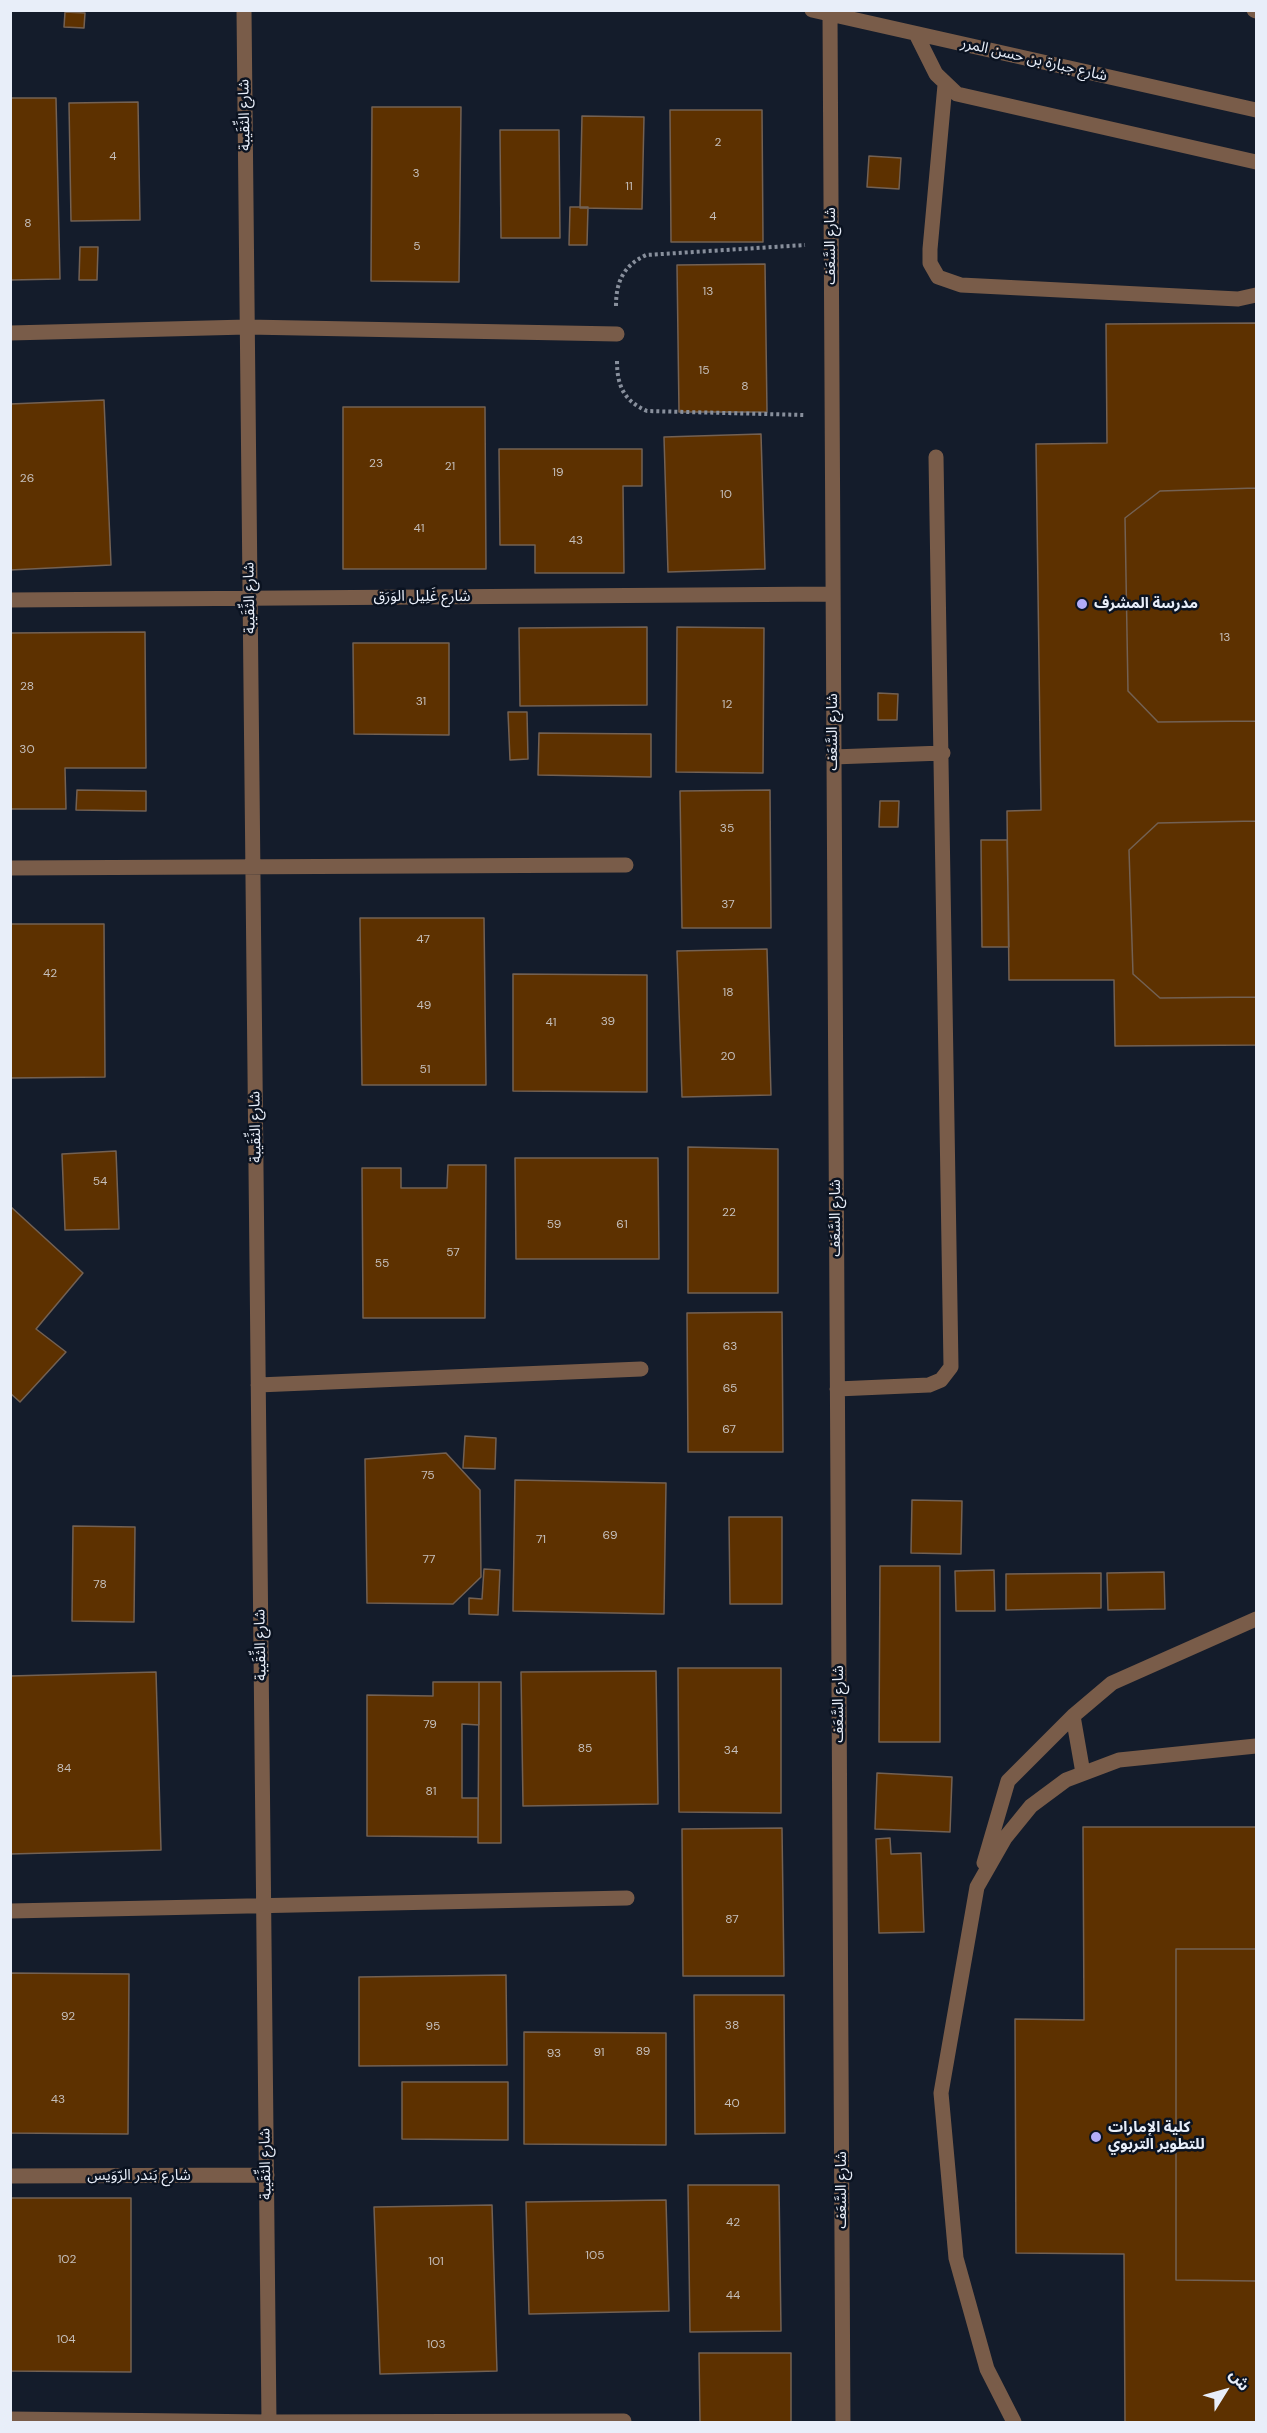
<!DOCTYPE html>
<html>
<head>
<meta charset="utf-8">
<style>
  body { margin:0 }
  #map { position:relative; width:1267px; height:2433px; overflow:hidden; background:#141c2b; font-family:"DM Sans","Noto Sans Arabic",sans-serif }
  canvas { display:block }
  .frame { position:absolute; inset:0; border:12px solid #e8eef9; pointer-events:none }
  .north { position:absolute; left:1195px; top:2361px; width:60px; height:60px; -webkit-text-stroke:4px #0b1321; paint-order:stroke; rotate:53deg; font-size:16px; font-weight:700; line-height:24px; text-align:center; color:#e8eef9 }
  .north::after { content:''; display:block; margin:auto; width:21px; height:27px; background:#e8eef9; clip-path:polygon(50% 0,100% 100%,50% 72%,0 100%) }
</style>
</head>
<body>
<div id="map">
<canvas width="1267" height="2433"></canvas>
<div class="frame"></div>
<div class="north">ش</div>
</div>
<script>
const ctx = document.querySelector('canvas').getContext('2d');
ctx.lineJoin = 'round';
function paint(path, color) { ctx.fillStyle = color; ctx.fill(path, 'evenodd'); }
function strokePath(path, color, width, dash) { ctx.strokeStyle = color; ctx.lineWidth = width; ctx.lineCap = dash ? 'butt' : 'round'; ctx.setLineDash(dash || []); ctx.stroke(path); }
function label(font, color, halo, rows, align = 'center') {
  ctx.font = font + ' "DM Sans","Noto Sans Arabic",sans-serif'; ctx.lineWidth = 5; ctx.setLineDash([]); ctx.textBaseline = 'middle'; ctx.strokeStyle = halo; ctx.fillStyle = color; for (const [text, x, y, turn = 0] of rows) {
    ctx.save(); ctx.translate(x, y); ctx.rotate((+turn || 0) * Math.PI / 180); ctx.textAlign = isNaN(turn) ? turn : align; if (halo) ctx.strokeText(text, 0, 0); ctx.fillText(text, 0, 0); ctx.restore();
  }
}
const building = new Path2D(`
  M65 12 85 13 84 28 64 27Z
  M10 98H56L60 279 10 280Z
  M138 102 140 220 71 221 69 103Z
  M372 107H461L459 282 371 281Z
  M670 110H762L763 242H671Z
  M582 116 644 117 642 209 580 208Z
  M500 130H559L560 238H501Z
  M869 156 901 158 899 189 867 187Z
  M570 207H588L587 245H569Z
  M80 247H98L97 280H79Z
  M765 264 767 412H679L677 265Z
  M1256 323V488L1160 491 1125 518 1128 691 1158 722 1256 721V821L1158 823 1129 850 1133 974 1160 998 1256 997V1045L1115 1046 1114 980H1009L1007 811 1041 810 1036 444 1107 443 1106 324Z
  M104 400 111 565 10 570V404Z
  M343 407H485L486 569H343Z
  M761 434 765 569 668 572 664 437Z
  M499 449H642V486H623L624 573H535V545H500Z
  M1256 488V721L1158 722 1128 691 1125 518 1160 491Z
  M647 627V705L520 706 519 628Z
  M677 627 764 628 763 773 676 772Z
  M145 632 146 768H65L66 809H10V633Z
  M353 643H449V735L354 734Z
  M878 693 898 694 897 720H878Z
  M508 712H527L528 759 510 760Z
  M539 733 651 734V777L538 775Z
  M77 790 146 791V811L76 810Z
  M770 790 771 928H682L680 791Z
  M880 801H899L898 827H879Z
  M1256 821V997L1160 998 1133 974 1129 850 1158 823Z
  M981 840H1007L1009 947H982Z
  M360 918H484L486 1085H362Z
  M10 924H104L105 1077 10 1078Z
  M767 949 771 1095 682 1097 677 951Z
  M513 974 647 975V1092L513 1091Z
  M688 1147 778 1149V1293H688Z
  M116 1151 119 1229 65 1230 62 1154Z
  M515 1158H658L659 1259H516Z
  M448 1165H486L485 1318H363L362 1168H401V1188H447Z
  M10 1206 83 1273 36 1329 66 1352 20 1402 10 1393Z
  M782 1312 783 1452H688L687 1313Z
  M465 1436 496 1438 495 1469 463 1468Z
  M446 1453 480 1490 481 1577 453 1604 367 1603 365 1459Z
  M515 1480 666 1483 664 1614 513 1611Z
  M912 1500 962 1501 961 1554 911 1553Z
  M729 1517H782V1604H730Z
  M73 1526 135 1527 134 1622 72 1621Z
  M880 1566H940V1742H879Z
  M484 1569 500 1570 498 1615 469 1614V1598L482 1599Z
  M994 1570 995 1611H956L955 1571Z
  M1164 1572 1165 1609 1108 1610 1107 1573Z
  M1101 1573V1608L1006 1610V1574Z
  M678 1668H781V1813L679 1812Z
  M656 1671 658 1804 523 1806 521 1672Z
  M156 1672 161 1850 10 1854V1676Z
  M433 1682H479V1725L462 1724V1798H478V1837L367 1836V1695L433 1696Z
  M479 1682H501V1843H478Z
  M877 1773 952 1777 950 1832 875 1829Z
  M1083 1827H1256V1949H1176V2280L1256 2281V2422H1125L1124 2254 1016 2253 1015 2019 1084 2020Z
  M782 1828 784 1976H683L682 1829Z
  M890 1838 891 1854 921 1853 924 1932 879 1933 876 1839Z
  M1176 1949H1256V2281L1176 2280Z
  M10 1973 129 1974 128 2134 10 2133Z
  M506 1975 507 2065 359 2066V1977Z
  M694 1995H784L785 2133 695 2134Z
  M524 2032 666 2033V2145L524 2144Z
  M402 2082H508V2140L402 2139Z
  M688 2185H779L781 2331 690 2332Z
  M10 2198H131V2372L10 2371Z
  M666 2200 669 2311 529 2314 526 2202Z
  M492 2205 497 2371 380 2374 374 2207Z
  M699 2353H791V2422H700Z`);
const path = new Path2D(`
  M616 306C616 282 623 266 646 255L805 245
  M617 361C617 386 624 401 647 411L804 415`);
const minor = new Path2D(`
  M244 10 269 2422
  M812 10 1256 110
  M1254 10 1256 11
  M830 14 843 2422
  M916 34 936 74 957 94 1256 162
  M945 85 930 249V263L938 277 961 285 1238 299 1256 295
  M10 333 247 327 617 334
  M10 600 833 594
  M833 757 943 753
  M10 868 626 865
  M258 1385 641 1369
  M837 1389 929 1385 941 1380 951 1367 936 457
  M1073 1716 1083 1773
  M984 1863 1008 1781 1073 1716 1112 1683 1256 1619
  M10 1911 627 1898
  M10 2176 267 2175
  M10 2419 269 2422 624 2421
  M1014 2422 987 2369 956 2258 941 2093 977 1887 1005 1838 1031 1806 1066 1780 1119 1760 1256 1746`);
const markers = [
  [1082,604,6,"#b2adf9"],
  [1096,2137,6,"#b2adf9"]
];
const numberNames = [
  ["2",718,143],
  ["4",113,157],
  ["3",416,174],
  ["11",629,187],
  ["4",713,217],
  ["8",28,224],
  ["5",417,247],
  ["13",708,292],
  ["15",704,371],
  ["8",745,387],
  ["23",376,464],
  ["21",450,467],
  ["19",558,473],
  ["26",27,479],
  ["10",726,495],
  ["41",419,529],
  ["43",576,541],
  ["13",1225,638],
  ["28",27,687],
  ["31",421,702],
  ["12",727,705],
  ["30",27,750],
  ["35",727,829],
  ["37",728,905],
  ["47",423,940],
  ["42",50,974],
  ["18",728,993],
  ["49",424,1006],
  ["39",608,1022],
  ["41",551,1023],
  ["20",728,1057],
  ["51",425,1070],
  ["54",100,1182],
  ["22",729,1213],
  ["59",554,1225],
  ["61",622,1225],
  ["57",453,1253],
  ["55",382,1264],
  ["63",730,1347],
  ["65",730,1389],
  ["67",729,1430],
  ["75",428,1476],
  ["69",610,1536],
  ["71",541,1540],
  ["77",429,1560],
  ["78",100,1585],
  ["79",430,1725],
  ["85",585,1749],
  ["34",731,1751],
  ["84",64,1769],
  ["81",431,1792],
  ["87",732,1920],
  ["92",68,2017],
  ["38",732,2026],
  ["95",433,2027],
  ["89",643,2052],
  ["91",599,2053],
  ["93",554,2054],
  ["43",58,2100],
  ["40",732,2104],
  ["42",733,2223],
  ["105",595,2256],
  ["102",67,2260],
  ["101",436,2262],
  ["44",733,2296],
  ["104",66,2340],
  ["103",436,2345]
];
const streetNames = [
  ["شارع جبارة بن حسن المرر",1034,60,13],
  ["شارع الثِّقَيبة",245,115,-91],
  ["شارع السَّعَف",831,246,-90],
  ["شارع غَلِيل الوَرَق",422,597],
  ["شارع الثِّقَيبة",250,598,-91],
  ["شارع السَّعَف",833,732,-90],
  ["شارع الثِّقَيبة",256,1127,-91],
  ["شارع السَّعَف",836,1218,-90],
  ["شارع الثِّقَيبة",261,1645,-91],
  ["شارع السَّعَف",839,1704,-90],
  ["شارع الثِّقَيبة",266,2164,-91],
  ["شارع بَندر الرّوَيس",139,2176],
  ["شارع السَّعَف",842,2190,-90]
];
const poiNames = [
  ["مدرسة المشرف",1094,604],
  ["كلية الإمارات",1108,2128],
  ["للتطوير التربوي",1108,2145]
];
paint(building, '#5d3100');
strokePath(building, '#736153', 1.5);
strokePath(path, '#888f9c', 4, [3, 3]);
strokePath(minor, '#795c49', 15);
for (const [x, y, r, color] of markers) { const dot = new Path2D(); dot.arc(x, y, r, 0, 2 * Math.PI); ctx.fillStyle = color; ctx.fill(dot); strokePath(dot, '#0b1321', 2); }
label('12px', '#c5bfbb', null, numberNames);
label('15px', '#e8eef9', '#0b1321', streetNames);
label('bold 15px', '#e8eef9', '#0b1321', poiNames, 'left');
</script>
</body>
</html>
